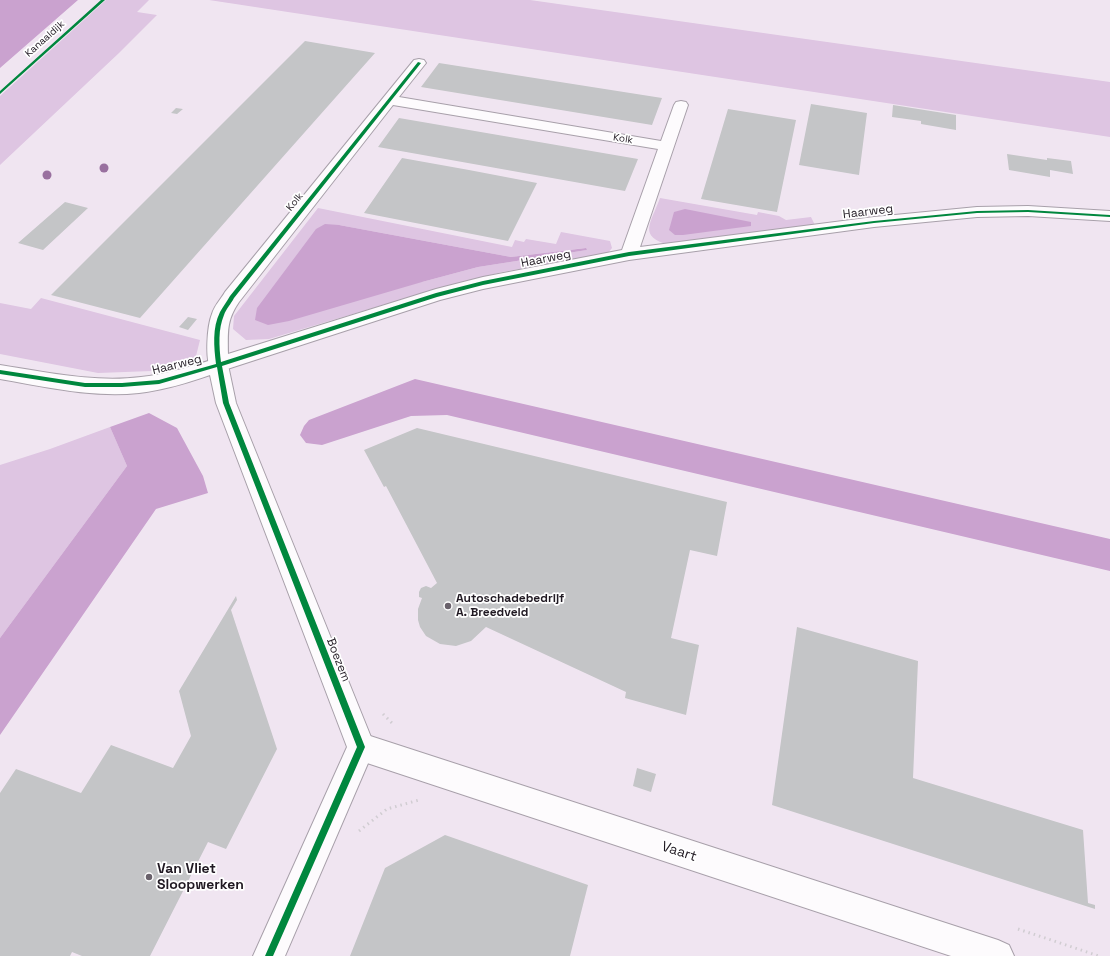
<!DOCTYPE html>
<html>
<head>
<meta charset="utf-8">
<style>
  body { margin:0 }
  canvas { display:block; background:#f0e5f1 }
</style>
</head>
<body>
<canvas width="1110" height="956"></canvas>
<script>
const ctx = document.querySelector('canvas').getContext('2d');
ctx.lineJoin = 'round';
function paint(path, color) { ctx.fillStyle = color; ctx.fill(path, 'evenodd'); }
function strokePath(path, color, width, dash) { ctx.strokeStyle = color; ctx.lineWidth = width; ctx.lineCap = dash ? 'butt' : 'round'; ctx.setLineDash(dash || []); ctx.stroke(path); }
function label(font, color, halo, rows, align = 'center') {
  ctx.font = font + ' "Space Grotesk",sans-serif'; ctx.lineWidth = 3.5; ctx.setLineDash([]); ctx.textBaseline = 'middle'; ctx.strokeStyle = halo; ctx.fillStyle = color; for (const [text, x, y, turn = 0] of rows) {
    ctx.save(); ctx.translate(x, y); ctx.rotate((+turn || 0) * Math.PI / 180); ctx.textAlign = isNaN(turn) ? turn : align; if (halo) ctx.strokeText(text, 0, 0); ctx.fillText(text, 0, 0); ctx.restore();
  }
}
const green = new Path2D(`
  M106 0H149L137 12 157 15 119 53 0 165V96Z
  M209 0H530L1110 82V137Z
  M660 198 757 215 758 212 779 216 786 220 811 217 815 225 670 245C637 237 651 223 660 198Z
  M318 208 512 247 515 240 524 242 526 239 556 244 561 232 610 241 612 248 607 254 502 272 440 288 269 339 246 340 233 329 234 316ZM339 225 511 257 585 248 587 250 478 267 422 282Z
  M41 298 200 340 195 360 152 371 98 373 0 354V303L31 309Z
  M110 427 127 466 0 638V465L50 449Z`);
const water = new Path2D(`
  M0 0H78L0 68Z
  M685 209 751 222V226L683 235H675L669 230 674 212Z
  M325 224 339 225 511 257 586 248 587 250 478 267 422 282 289 321 268 325 255 320 257 308 316 229Z
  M415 379 1110 539V571L447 415 411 416 322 445 306 443 300 435 304 426 309 420Z
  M149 413 177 428 203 476 208 493 156 509 0 735V638L127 466 110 427Z`);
const building = new Path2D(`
  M305 41 375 53 140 318 51 295Z
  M439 63 662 98 652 125 421 87Z
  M811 104 867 113 859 175 799 165Z
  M893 105 956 115V130L921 124V121L892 117Z
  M176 108 183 109 177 114 171 113Z
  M728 109 796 120 777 212 701 199Z
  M399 118 638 159 625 191 378 147Z
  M1007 154 1047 160V158L1071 161 1073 174 1050 170V177L1009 170Z
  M402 158 469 170 537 183 508 241 364 213Z
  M65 202 88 208 43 250 18 243Z
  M188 317 197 319 188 330 179 327Z
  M417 428 727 502 717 556 690 550 671 638 699 645 686 715 625 698 626 692 486 627 471 641 456 646 440 644 426 636 420 627 418 620V609L422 598 419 597V592L421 588 426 586 431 588 437 583 386 486 384 487 364 450Z
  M236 596 237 600 231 610 277 749 226 849 208 842 150 956H82L72 952 70 956H0V793L16 769 81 793 111 745 173 768 191 736 179 691Z
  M797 627 918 661 913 778 1083 830 1088 903 1095 905V909L772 805Z
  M637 768 656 774 651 792 633 786Z
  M445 835 588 885 570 956H350L385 868Z`);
const path = new Path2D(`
  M383 714 392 723
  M359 831 387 809 419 800
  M1018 929 1099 956`);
const minor = new Path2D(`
  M419 59 424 60 426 63 399 97 661 141 674 105 676 102 681 101 686 102 688 105 640 247 874 217 977 207 1028 206 1110 211V221L1028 216 977 217 874 227 629 260 483 289 440 300 218 372 211 370C205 360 207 326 212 314 214 306 221 299 225 292L414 60ZM393 105 658 149 622 250 483 277 436 289 228 354C228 332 226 321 239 302Z
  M361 733 998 940 1009 945 1014 956H951L361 761 351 757 347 747 351 737Z`);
const tertiary = new Path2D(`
  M218 358 225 360 228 365 236 403 375 747 285 956H253L347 747 216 403 210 375C187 383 164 390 139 393 93 398 46 387 0 379V365C46 372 94 383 141 377 167 374 192 366 218 358Z`);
const cycleway = new Path2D(`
  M101 0H105L0 94V91Z
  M418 62 421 63 234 298C231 304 226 309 224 315 218 329 219 346 221 362L436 293 483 281 629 252 874 221 977 211 1028 210 1110 215V217L1028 212 977 213 874 223 629 256 483 285 437 297 222 366 229 403 365 747 273 956H265L357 747 223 403 217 367 159 384 122 387H85L0 374V370L85 383H122L159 380 216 364C214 347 212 328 220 312 223 307 227 301 230 296Z`);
const trees = [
  [104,168],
  [47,175]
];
const markers = [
  [448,606,4,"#69616b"],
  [149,877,4,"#69616b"]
];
const farStreetnames = [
  ["Kanaaldijk",45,39,-42],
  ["Kolk",623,139,9],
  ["Kolk",295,202,-51]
];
const streetNames = [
  ["Haarweg",868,212,-7],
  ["Haarweg",546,259,-11],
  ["Haarweg",177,365,-14],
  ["Boezem",338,660,69]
];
const poiNames = [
  ["Autoschadebedrijf",456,599],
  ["A. Breedveld",456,613]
];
const nearStreetnames = [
  ["Vaart",679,852,18]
];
const nearPoinames = [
  ["Van Vliet",157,869],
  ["Sloopwerken",157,885]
];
paint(green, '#dec5e2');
paint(water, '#caa2cf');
paint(building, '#c4c5c7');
strokePath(minor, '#a8a0aa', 2);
strokePath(tertiary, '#a8a0aa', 2);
strokePath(path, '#d1cdd2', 3, [1.5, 4]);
paint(minor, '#fdfbfd');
paint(tertiary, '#fdfbfd');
paint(cycleway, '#00873e');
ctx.fillStyle = '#99709f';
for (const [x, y] of trees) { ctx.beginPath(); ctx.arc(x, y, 4.5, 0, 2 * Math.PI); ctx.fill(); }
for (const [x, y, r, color] of markers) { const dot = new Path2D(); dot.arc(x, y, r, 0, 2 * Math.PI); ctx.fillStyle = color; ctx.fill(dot); strokePath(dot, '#fff', 1.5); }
label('10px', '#211a23', '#fff', farStreetnames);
label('12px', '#211a23', '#fff', streetNames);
label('bold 12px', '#211a23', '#fff', poiNames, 'left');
label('14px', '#211a23', '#fff', nearStreetnames);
label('bold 14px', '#211a23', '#fff', nearPoinames, 'left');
</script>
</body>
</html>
